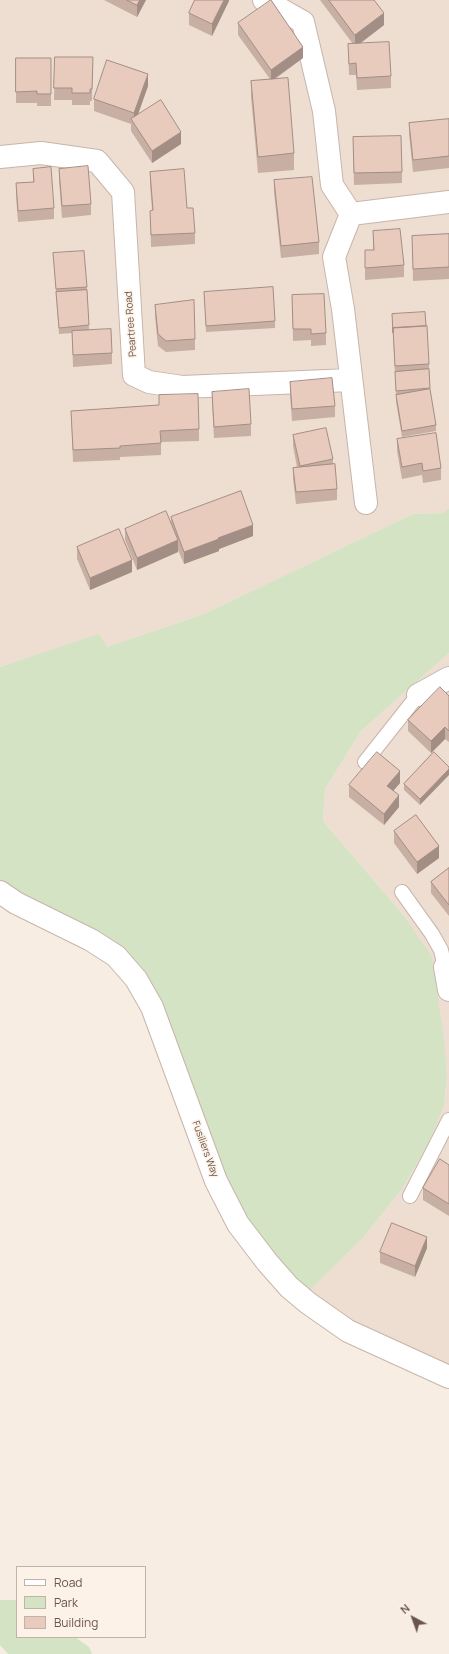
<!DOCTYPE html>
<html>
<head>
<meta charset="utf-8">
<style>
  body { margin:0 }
  #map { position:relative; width:449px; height:1654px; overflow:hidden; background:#f8ede2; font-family:Manrope,sans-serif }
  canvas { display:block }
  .legend { position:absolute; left:16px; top:1566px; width:130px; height:72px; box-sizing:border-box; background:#fcf2e7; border:1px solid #c2b3a9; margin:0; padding:5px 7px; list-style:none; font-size:12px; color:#6b544c }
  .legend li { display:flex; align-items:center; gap:8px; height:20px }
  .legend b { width:20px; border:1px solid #c2b3a9 }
  .north { position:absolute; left:393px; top:1598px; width:40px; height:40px; -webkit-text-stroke:3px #fcf2e7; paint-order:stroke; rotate:319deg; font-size:11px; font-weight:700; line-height:16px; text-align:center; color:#6b544c }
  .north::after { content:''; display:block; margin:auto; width:14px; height:18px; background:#6b544c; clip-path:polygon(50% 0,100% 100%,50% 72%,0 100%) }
</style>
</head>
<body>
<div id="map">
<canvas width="449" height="1654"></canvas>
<ul class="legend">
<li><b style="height:5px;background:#fff"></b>Road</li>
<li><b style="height:11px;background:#d3e3c3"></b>Park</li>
<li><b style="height:11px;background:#e9cbbe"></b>Building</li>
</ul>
<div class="north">N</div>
</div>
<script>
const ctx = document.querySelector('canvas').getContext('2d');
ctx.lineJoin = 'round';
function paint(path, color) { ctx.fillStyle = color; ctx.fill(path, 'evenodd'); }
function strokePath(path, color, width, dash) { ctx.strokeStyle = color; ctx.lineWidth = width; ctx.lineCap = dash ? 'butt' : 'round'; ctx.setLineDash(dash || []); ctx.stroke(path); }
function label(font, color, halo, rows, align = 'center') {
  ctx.font = font + ' Manrope,sans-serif'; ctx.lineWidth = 3; ctx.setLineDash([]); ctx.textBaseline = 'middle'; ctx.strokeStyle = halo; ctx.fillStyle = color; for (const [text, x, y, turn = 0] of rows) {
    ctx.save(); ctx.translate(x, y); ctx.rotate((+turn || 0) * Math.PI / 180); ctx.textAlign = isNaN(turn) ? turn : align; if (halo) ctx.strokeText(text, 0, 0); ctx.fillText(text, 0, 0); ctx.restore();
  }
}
const residential = new Path2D(`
  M0 0H449V508L443 513 413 514 204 614 107 647 47 652 0 667Z
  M449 653V1377L302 1298 362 1239 402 1189 429 1142 444 1106 447 1074 440 1013 404 916 323 821 325 789 361 731Z`);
const green = new Path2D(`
  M449 508V653L361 731 325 789 323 821 404 916 432 957 444 1040 447 1074 444 1106 429 1142 402 1189 362 1239 302 1298 238 1224 136 979 0 892V667L99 634 107 647 204 614 413 514 443 513Z
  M0 1600H17V1637H75L89 1647 92 1654H8L0 1645Z`);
const lane = new Path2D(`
  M365 762 418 695
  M402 892 432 934 441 950 445 967
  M410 1196 449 1120`);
const street = new Path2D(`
  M264 0 303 22 324 111 332 185 351 214
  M0 157 41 153 97 161 123 192 134 375 149 382 182 387 351 380
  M366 503 343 309 334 257 351 214 449 202
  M418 695 449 678
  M0 892 16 903 91 940 116 956 136 979 152 1007 216 1181 238 1224 267 1262 289 1287 308 1303 348 1331 449 1377
  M445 967 449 990`);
const wall = new Path2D(`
  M104 0H146L137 17Z
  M229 0 212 36 189 25V13Z
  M320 0H374L384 25 361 43 391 76V88L357 90 356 75H349L348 44H353Z
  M238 23 303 58 275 79 294 153V170L258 173 251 97V81L270 79 238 35Z
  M55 57H93L92 101H90V105H72V100H54Z
  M16 58H51V106H37V103H16Z
  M148 86 138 115 181 144 152 163 131 131V124L94 111V99Z
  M449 119V168L413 172 409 134V123Z
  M353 149 402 172V183L354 185Z
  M33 169 54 208V219L18 222 16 195V183L33 182Z
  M59 169 91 204V215L62 218 59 181Z
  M150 172 187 208 195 233V244L151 247 150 211 152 210 150 184Z
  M274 180 319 242V254L281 258 274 192Z
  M373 231 404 265V277L365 280V250H373Z
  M449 234V279L413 281 412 236Z
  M53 253 87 287 89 330 112 353V364L73 367 72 333 59 334Z
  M204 292 275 321V328L206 332Z
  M292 295 326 333V345L311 346V340L293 341Z
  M155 305 195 339V350L166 352 158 346 155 317Z
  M392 314 429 364 430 392 436 425V431L402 437 396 402V395Z
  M290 382 335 406V417L292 421 290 394Z
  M212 392 251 424V436L214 438 212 403Z
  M159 395 199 429V441L161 442V455L120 457V460L73 462 71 411 159 405Z
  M293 435 333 459V464L337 489V500L296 504 293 479V468L297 467 293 446Z
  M397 439 441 468V480L423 483 422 475 402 479 397 451Z
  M171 517 253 536 219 549V551L184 564 178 550V552L137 570 125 540V529L171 521Z
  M77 547 132 572 90 590 77 559Z
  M449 696V742L445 739 431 753 408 731V720Z
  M434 752 420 805 404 790V784Z
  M400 783 393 791 399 807 384 825 349 797V785Z
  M394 831 439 858 417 874 394 843Z
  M449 868V916L431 893V882Z
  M449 1165V1216L423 1200V1188Z
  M427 1248 415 1277 380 1263V1252Z`);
const shadedWall = new Path2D(`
  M140 0H146L137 17V5Z
  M224 0H229V1L212 36V24Z
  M384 13V25L355 47V35Z
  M303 47V58L271 81V70Z
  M148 74V86L134 125V113Z
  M181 132V144L152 163V151Z
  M253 525V536L219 549V551L184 564V552L218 538Z
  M178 540V552L137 570V558Z
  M132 560V572L90 590V578Z
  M445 727V739L431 753V741Z
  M449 769V775L420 805V799Z
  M400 771V783L387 798V786Z
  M399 795V807L384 825V814Z
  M439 846V858L417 874V862Z
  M427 1237V1248L415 1277V1266Z`);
const building = new Path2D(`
  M127 0H140L137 5Z
  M195 0H224L212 24 189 13Z
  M271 0 303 47 271 70 238 23Z
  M329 0H374L384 13 355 35Z
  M389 42 391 76 357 78 356 63 349 64 348 44Z
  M55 57H93L92 89H90V93H72V88H54Z
  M16 58H51V94H37V91L16 92Z
  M107 60 148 74 134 113 94 99Z
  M288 78 294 153 258 157 251 81Z
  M161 100 181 132 152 151 131 119Z
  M449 119V156L413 160 409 123Z
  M401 136 402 172 354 173 353 137Z
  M88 166 91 204 62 206 59 169Z
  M51 167 54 208 18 211 16 183 34 182 33 169Z
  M184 169 187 208H193L195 233 151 235 150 211 153 210 150 172Z
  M312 177 319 242 281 246 274 180Z
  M400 229 404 265 365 268V250H374L373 231Z
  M449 234V267L413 269 412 236Z
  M84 251 87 287 56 289 53 253Z
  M273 287 275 321 206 326 204 292Z
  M87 290 89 325 59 328 56 292Z
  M324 294 326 333 311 334V329H293L292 295Z
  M194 300 195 339 166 341 158 334 155 305Z
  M425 312 426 326 393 328V333L392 314Z
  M427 326 429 364 395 366 393 328Z
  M111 329 112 353 73 355 72 331Z
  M429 369 430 388 396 391 395 372Z
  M332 378 335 406 292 409 290 382Z
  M249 389 251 424 214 427 212 392Z
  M430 389 436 425 402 431 396 395Z
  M198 394 199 429 160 431 161 443 120 446V448L73 450 71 411 159 405V395Z
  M326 428 333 459 300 466 293 435Z
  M436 433 441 468 423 471 422 463 402 467 397 439Z
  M335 464 337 489 296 492 293 468Z
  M241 491 253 525 218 538 219 539 184 552 171 517Z
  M166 511 178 540 137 558 125 529Z
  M119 529 132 560 90 578 77 547Z
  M440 687 449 696V731L445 727 431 741 408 720Z
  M377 752 400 771 387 786 399 795 384 814 349 785Z
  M434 752 449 767V769L420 799 404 784Z
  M416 815 439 846 417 862 394 831Z
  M449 868V905L431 882Z
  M440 1159 449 1165V1204L423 1188Z
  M392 1223 427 1237 415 1266 380 1252Z`);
const streetNames = [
  ["Peartree Road",131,324,-94],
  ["Fusiliers Way",205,1149,70]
];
paint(residential, '#eeded2');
paint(green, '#d3e3c3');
strokePath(lane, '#c7b5ab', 16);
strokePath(street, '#c7b5ab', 24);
strokePath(lane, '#fff', 14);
strokePath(street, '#fff', 22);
paint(wall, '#c8afa3');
paint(shadedWall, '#a38e85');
paint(building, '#e9cbbe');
strokePath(building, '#a38e85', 1);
label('10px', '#6b544c', '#fcf2e7', streetNames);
</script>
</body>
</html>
